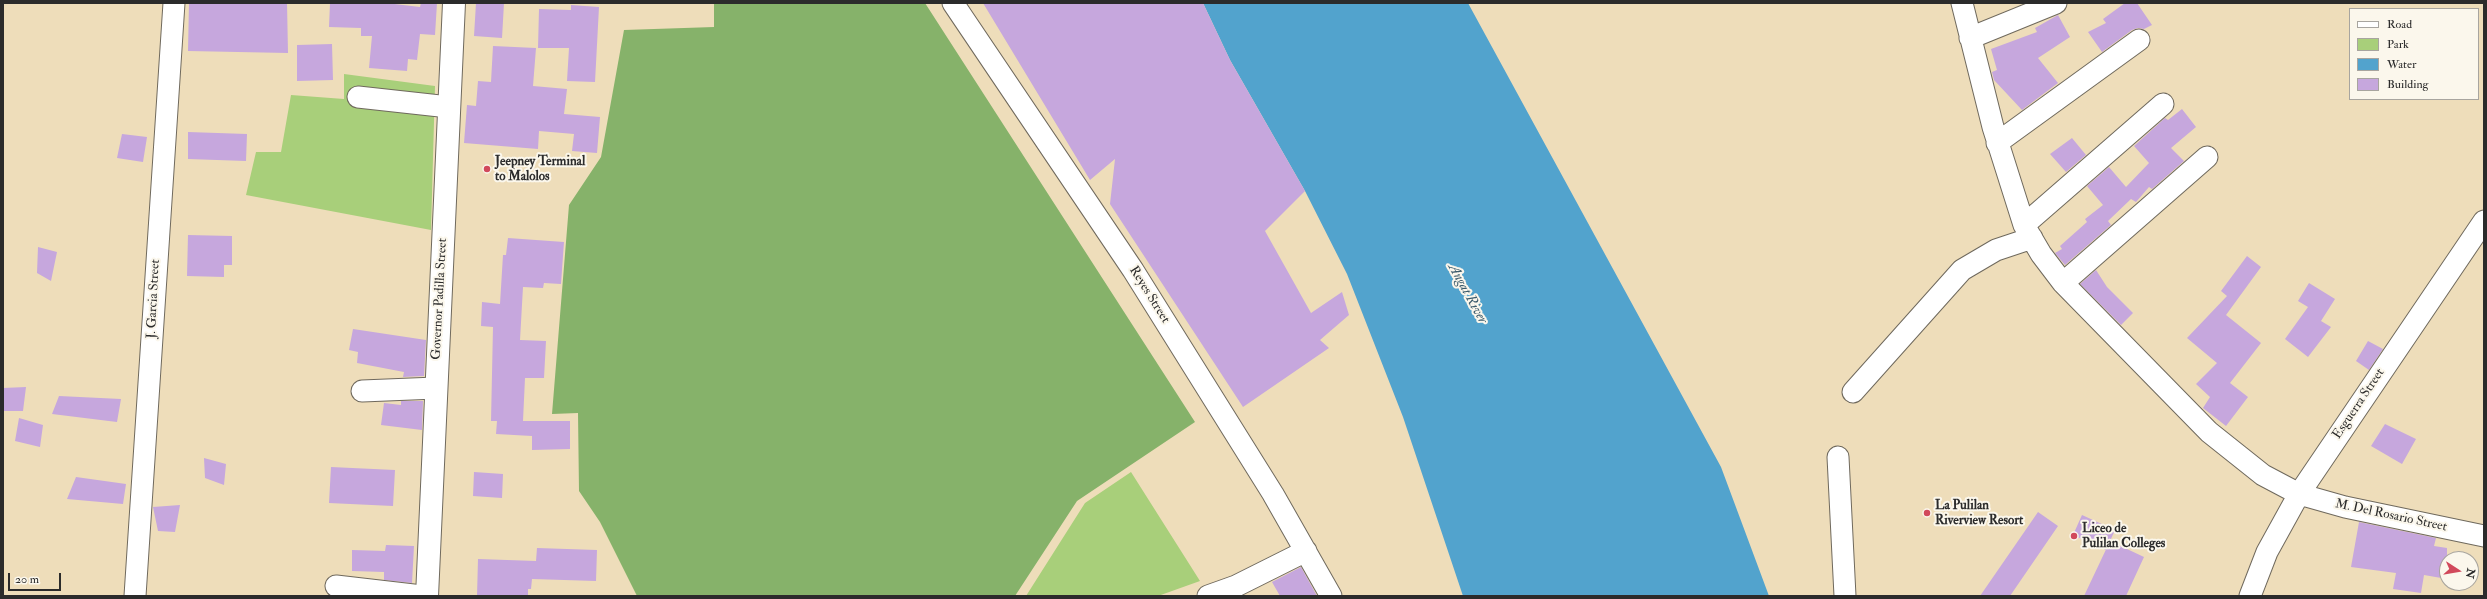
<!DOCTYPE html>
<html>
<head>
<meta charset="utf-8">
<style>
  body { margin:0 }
  #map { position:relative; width:2487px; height:599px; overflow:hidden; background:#eeddba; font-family:"IM FELL Double Pica",serif }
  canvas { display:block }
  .frame { position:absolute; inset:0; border:4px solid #2b2b2b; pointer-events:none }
  .legend { position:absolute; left:2349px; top:8px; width:130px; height:92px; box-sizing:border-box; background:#fbf7ec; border:1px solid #a8a59f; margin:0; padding:5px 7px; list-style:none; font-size:12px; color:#2b2b2b }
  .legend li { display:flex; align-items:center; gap:8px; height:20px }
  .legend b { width:20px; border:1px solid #a8a59f }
  .north { position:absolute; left:2439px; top:551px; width:40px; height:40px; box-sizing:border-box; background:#fbf7ec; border:1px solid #a8a59f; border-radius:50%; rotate:102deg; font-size:11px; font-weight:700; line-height:16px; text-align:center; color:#2b2b2b }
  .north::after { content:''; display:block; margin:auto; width:14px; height:18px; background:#d1495b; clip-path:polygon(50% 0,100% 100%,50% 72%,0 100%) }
  .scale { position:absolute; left:8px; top:573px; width:53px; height:18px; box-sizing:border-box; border:2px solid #2b2b2b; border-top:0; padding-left:5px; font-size:12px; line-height:14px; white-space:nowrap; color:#2b2b2b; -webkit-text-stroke:3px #fbf7ec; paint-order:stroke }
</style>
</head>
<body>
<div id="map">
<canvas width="2487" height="599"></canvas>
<div class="frame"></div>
<ul class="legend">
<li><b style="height:5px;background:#fff"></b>Road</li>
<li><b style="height:11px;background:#a8cf7a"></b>Park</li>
<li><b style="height:11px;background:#52a3cd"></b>Water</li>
<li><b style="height:11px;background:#c6a7dd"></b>Building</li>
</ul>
<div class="north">N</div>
<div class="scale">20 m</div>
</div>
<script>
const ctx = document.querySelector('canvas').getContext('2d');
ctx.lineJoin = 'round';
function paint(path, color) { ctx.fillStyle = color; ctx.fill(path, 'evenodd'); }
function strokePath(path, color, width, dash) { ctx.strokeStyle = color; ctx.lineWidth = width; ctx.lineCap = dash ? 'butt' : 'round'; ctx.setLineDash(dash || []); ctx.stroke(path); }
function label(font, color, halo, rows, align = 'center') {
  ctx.font = font + ' "IM FELL Double Pica",serif'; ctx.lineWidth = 4; ctx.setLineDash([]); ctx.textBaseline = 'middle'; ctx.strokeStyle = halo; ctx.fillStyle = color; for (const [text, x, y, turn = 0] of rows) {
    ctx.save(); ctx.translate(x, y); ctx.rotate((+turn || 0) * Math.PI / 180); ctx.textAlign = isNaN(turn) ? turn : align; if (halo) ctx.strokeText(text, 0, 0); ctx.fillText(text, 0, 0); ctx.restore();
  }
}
const green = new Path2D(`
  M344 74 435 86 431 230 246 195 256 152H281L291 95 344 99Z
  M1131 472 1200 581 1158 596H1026L1085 503Z`);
const forest = new Path2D(`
  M714 3H925L1195 422 1077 501 1015 596H637L600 522 579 491 578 413 552 414 569 205 601 157 624 30 714 27Z`);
const water = new Path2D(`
  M1203 3H1468L1721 467 1769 596H1463L1403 417 1347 274 1305 191 1230 60Z`);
const building = new Path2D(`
  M189 3H287L288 53 188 51Z
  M330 3H386L420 7 421 3H437L435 35 420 34 417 60 408 59 407 71 369 68 372 36H361V28L329 27Z
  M476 3H504L502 38 474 36Z
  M983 3H1203L1230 60 1305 191 1265 231 1311 313 1342 292 1349 315 1320 340 1329 348 1243 407 1110 204 1115 159 1090 180Z
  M2125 3H2137L2152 25 2144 29 2138 28 2132 30 2102 52 2088 32 2106 23 2103 19Z
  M571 5 599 7 595 82 567 81 569 48H538L539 9 571 10Z
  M2058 15 2070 37 2038 58 2058 83 2022 110 1994 80 1992 72 1997 70 1991 49 2037 32 2035 28Z
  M332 44 333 80 297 81V45Z
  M493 46 536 48 533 86 567 89 564 114 600 117 597 153 572 151 574 134 539 131 538 149 464 143 467 105 476 106 478 81 491 82Z
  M2182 109 2196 127 2171 148 2184 161 2152 189 2149 187 2136 202 2131 199 2108 221 2111 225 2065 265 2055 253 2062 249 2060 246 2087 222 2085 219 2103 205 2087 186 2109 167 2126 187 2149 163 2134 146 2165 118 2168 120Z
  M188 132 247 134 246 161 188 159Z
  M122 134 147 137 143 162 117 158Z
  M2072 138 2086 155 2066 172 2050 154Z
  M188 235 232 236V265H224V277L187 276Z
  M508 238 564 242 561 284 544 283 543 288 523 287 520 340 546 341 544 378H525L523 421H570V449L532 450V436L496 434 497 421H491L493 327 481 326 482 302 500 304 503 255H506Z
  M38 247 57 252 51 281 37 273Z
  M2247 256 2261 267 2226 315 2261 343 2230 383 2248 397 2226 426 2203 408 2210 397 2196 384 2217 363 2187 338 2227 296 2221 291Z
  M2096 270 2107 287 2133 313 2121 325 2080 284Z
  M2309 283 2335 299 2321 321 2331 327 2308 357 2285 339 2308 307 2298 301Z
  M353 329 426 340 424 376 403 377 404 372 357 363 358 352 349 350Z
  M2368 341 2383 349 2369 370 2356 361Z
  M26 387 23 411H3V388Z
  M59 396 121 399 117 422 52 414Z
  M401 401H423L422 430 381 425 384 403 401 405Z
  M19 418 43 425 40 447 15 441Z
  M2385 424 2416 439 2402 464 2371 446Z
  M204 458 226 464 224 485 205 478Z
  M331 467 395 470 393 506 329 503Z
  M474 472 503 474 502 498 473 496Z
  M76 477 126 484 123 504 67 499Z
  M180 505 175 532 158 531 153 507Z
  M2038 512 2058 526 2010 596H1980Z
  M2082 515 2115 530 2106 550 2073 535Z
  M2359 522 2436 538 2434 546 2447 548V579L2424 575 2421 593 2393 589 2396 573 2351 567Z
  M2110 541 2144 557 2126 596H2084Z
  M386 545 414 546 412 583 384 580V572L352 571V550L385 551Z
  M537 548 597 550 596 581 532 579 531 589H528V596H477L478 559 536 561Z
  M1301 567 1317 596H1280L1272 582Z`);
const minor = new Path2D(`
  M953 3 1133 270 1273 494 1331 596
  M1962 3 1993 127 2024 225 2041 254 2063 283 2209 432 2263 475 2299 494 2345 507 2484 536
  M1970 38 2056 3
  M358 97 449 107
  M1997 143 2139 40
  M2024 225 2163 104
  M2063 283 2207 157
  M362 391 436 388
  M1853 392 1962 270 1996 250 2032 238
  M1838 457 1845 596
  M336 586 422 596
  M135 596 174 3
  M1208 596 1236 586 1306 551
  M2250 596 2267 552 2299 494 2484 221`);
const major = new Path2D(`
  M427 596 454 3`);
const markers = [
  [487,169,4,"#d1495b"],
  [1927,513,4,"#d1495b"],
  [2074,536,4,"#d1495b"]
];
const poiNames = [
  ["Jeepney Terminal",495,162],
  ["to Malolos",495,177],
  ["La Pulilan",1935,506],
  ["Riverview Resort",1935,521],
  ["Liceo de",2082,529],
  ["Pulilan Colleges",2082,544]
];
const streetNames = [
  ["Reyes Street",1149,295,58],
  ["J. Garcia Street",154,299,-87],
  ["Governor Padilla Street",440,299,-87],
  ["Esguerra Street",2359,404,-56],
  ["M. Del Rosario Street",2391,516,12]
];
const waterNames = [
  ["Angat River",1467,294,61]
];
paint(green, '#a8cf7a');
paint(forest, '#86b26a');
paint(water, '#52a3cd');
paint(building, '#c6a7dd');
strokePath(minor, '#6f695d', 23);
strokePath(major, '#6f695d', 24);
strokePath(minor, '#fff', 21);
strokePath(major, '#fff', 22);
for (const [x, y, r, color] of markers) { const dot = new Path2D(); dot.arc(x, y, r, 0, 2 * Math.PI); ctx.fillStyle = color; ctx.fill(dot); strokePath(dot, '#fbf7ec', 1.5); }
label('bold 13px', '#2b2b2b', '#fbf7ec', poiNames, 'left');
label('13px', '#2b2b2b', '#fbf7ec', streetNames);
label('italic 14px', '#3b5b6c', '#fbf7ec', waterNames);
</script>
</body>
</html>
